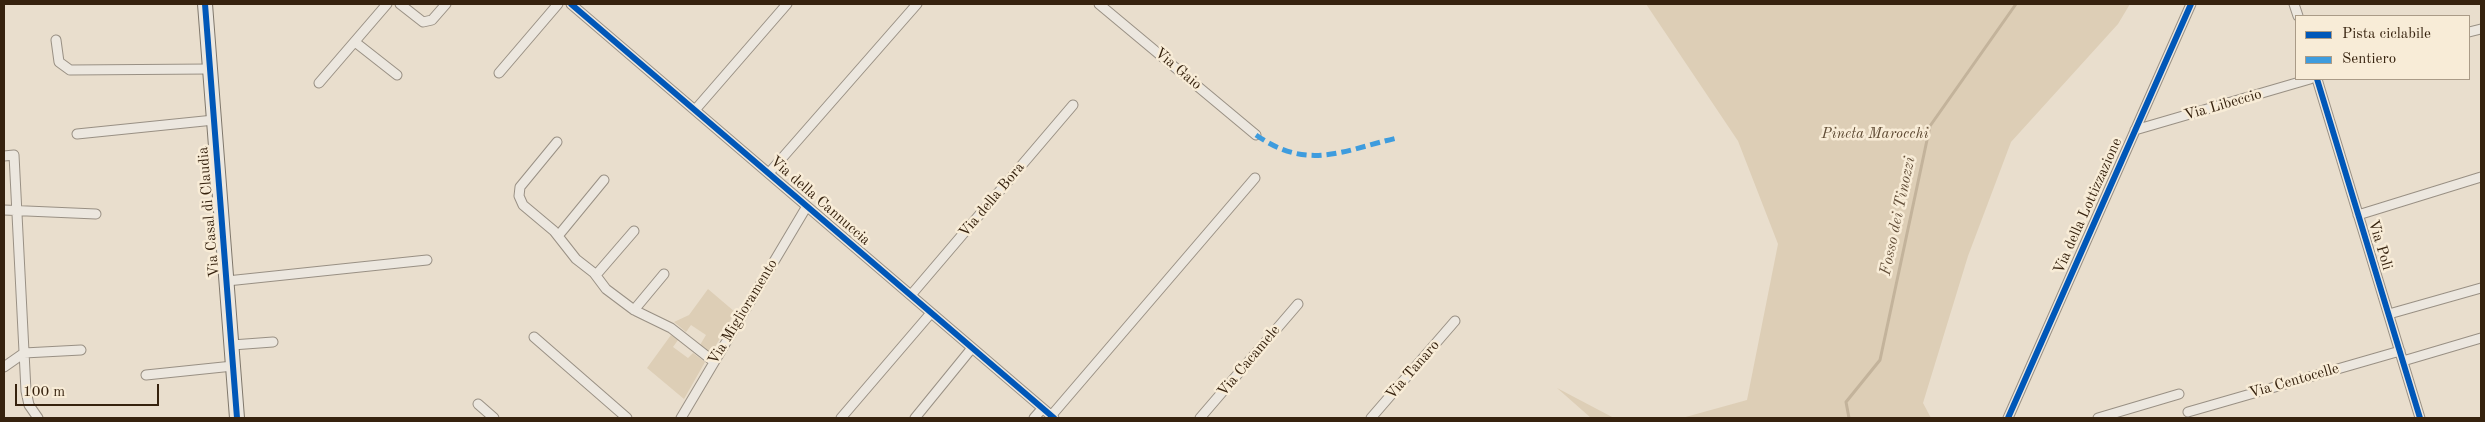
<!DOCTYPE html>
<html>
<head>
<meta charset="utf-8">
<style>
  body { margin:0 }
  #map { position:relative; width:2485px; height:422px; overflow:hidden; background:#e9decd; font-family:"Old Standard TT",serif }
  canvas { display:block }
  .frame { position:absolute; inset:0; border:5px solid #36220e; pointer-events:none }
  .legend { position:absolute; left:2295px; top:15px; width:175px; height:65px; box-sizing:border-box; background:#f8ecd7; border:1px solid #aa9b87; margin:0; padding:6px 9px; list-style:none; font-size:15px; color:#36220e }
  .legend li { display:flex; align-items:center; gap:10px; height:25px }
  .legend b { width:25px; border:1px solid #aa9b87 }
  .scale { position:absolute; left:15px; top:384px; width:144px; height:22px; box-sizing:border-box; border:2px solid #36220e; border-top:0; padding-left:6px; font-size:15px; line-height:18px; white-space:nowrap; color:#36220e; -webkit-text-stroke:4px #f8ecd7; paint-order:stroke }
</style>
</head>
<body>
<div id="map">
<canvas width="2485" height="422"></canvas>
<div class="frame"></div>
<ul class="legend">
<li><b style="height:6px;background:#0057b8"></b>Pista ciclabile</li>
<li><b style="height:6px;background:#3e9cde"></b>Sentiero</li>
</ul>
<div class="scale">100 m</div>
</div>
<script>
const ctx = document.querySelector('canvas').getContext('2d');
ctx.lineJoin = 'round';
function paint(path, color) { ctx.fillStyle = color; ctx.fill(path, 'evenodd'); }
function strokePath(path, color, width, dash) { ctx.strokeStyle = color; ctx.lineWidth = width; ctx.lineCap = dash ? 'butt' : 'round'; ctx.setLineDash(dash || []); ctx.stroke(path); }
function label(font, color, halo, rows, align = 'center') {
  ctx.font = font + ' "Old Standard TT",serif'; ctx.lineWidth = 5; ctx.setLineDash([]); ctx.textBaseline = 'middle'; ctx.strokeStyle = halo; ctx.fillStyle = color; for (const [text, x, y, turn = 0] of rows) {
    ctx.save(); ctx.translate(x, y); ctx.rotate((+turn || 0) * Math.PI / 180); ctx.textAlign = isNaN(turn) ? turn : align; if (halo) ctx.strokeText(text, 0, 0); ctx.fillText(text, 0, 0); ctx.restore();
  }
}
const green = new Path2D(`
  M1646 4H2130L2118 24 2011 142 1968 256 1923 403 1931 418H1682L1747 400 1778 244 1738 141Z
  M708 289 735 312 711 354 700 345 706 335 691 325 686 332 674 322 689 315Z
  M671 335 678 340 673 347 688 358 693 353 705 362 684 399 647 368Z
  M1557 388 1614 418H1591Z`);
const stream = new Path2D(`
  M1849 418 1846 402 1880 360 1930 126 2016 4`);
const street = new Path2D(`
  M400 4 423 22 432 20 446 4
  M571 4 1054 418
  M1099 4 1256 135
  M2294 4 2298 16
  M2469 32 2481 29
  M56 40 59 62 70 70 210 69
  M355 42 397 75
  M499 73 558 4
  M2317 79 2420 418
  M319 83 387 4
  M695 110 787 4
  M2135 130 2310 79
  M77 134 214 120
  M557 142 520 187 519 196 523 205 554 231 576 259 594 273 606 289 634 310 671 328 713 361
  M4 156 14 155 26 391 29 405 38 418
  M769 173 917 4
  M4 210 96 214
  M2358 215 2481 177
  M558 236 604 180
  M596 275 634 231
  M227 281 427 260
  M911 295 1073 105
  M634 310 664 274
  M2389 314 2481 288
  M534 337 627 418
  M232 345 273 342
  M2403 361 2481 338
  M4 367 24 353 81 350
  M146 375 233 366
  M478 404 494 418
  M2188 412 2400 351
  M1051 416 1255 178
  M681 418 807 206
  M841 418 931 313
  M915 418 972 348
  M1034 418 1042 409
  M1200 418 1298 304
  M1371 418 1455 321
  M2008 418 2191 4
  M2098 418 2179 394`);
const secondary = new Path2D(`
  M205 4 237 418`);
const quiet = new Path2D(`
  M1256 135C1308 171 1341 151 1397 138`);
const cycleway = new Path2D(`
  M205 4 237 418
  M571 4 1054 418
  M2317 79 2420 418
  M2008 418 2191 4`);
const streetNames = [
  ["Via Gaio",1178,69,40],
  ["Via Libeccio",2223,105,-16],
  ["Via della Bora",992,200,-50],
  ["Via della Cannuccia",820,201,41],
  ["Via della Lottizzazione",2088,206,-66],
  ["Via Casal di Claudia",209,212,-95],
  ["Via Poli",2380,245,73],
  ["Via Miglioramento",743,312,-59],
  ["Via Cacamele",1249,361,-50],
  ["Via Tanaro",1413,370,-49],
  ["Via Centocelle",2294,381,-16]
];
const parkNames = [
  ["Pineta Marocchi",1875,134]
];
const waterNames = [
  ["Fosso dei Tinozzi",1898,216,-78]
];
paint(green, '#ddceb6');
strokePath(stream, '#c3b39b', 3);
strokePath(street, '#999084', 11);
strokePath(secondary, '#7f776b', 16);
strokePath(street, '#ece7df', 9);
strokePath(secondary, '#ece7df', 14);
strokePath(quiet, '#3e9cde', 5, [10, 5]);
strokePath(cycleway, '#0057b8', 6);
label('15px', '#36220e', '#f8ecd7', streetNames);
label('italic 15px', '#5e4a33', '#f8ecd7', parkNames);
label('italic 16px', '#624e38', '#f8ecd7', waterNames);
</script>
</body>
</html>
